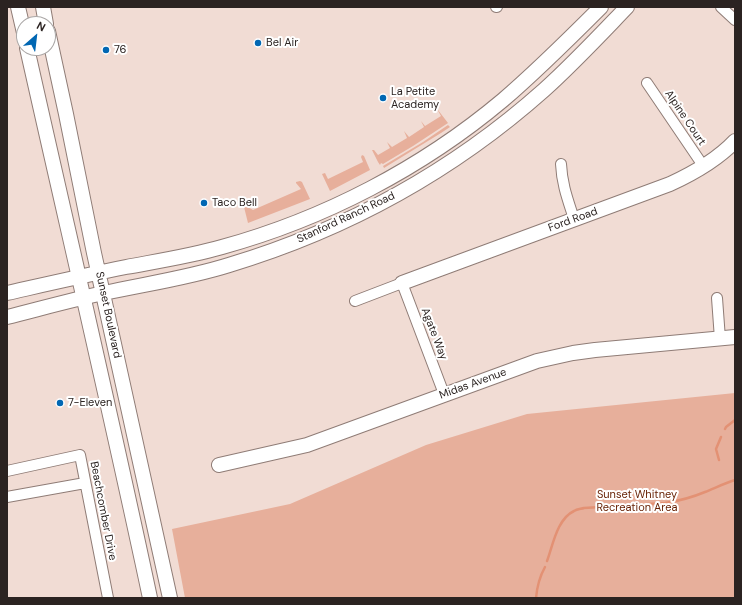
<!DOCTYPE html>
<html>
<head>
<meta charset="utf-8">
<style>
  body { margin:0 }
  #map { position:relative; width:742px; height:605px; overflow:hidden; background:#f1dcd4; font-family:"DM Sans",sans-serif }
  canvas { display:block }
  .frame { position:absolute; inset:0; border:8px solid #2b2321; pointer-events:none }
  .north { position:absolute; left:16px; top:16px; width:40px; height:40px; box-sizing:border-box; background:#fff; border:1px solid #aaa7a6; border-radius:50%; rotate:28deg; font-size:11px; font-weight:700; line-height:16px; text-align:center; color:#2b2321 }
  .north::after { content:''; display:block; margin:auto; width:14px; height:18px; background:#0167b3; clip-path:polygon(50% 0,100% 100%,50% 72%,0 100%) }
</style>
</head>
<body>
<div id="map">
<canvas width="742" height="605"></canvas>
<div class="frame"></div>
<div class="north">N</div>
</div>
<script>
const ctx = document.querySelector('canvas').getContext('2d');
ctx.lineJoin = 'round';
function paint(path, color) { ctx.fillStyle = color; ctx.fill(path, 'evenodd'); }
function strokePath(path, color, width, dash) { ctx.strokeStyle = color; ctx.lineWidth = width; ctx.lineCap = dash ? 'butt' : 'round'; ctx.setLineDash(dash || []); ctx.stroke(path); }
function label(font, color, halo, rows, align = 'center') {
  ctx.font = font + ' "DM Sans",sans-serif'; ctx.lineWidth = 4; ctx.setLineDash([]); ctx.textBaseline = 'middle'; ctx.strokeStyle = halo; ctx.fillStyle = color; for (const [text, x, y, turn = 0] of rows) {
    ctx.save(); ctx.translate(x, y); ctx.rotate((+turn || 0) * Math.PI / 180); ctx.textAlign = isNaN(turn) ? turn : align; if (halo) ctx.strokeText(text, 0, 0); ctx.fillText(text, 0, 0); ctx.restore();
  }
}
const green = new Path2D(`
  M437 109 438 110 448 123 413 146 383 164 381 163 380 165 378 162 372 150H374L378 155 390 148 387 142 392 147 407 138 404 131 409 137 424 127 421 121 425 126 441 116Z
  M448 125 450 127 441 133 384 168 383 166 423 142Z
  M362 155 364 156 370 170 330 191 322 174 325 173 328 179 363 162 361 157Z
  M300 181 302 182 310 199 248 223 244 207V206H246L253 210 301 189 296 183V182Z
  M735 393V598H185L172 529 290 504 426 445 527 414Z`);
const stream = new Path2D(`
  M725 429 726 427 735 420
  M719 460 716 449 721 437
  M547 561C553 545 557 519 574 511 577 509 581 509 584 508L665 503C679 501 693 497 705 492 715 488 725 483 735 480
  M536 598C537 587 540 576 545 567`);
const street = new Path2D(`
  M496 7H497
  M721 7 735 20
  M647 83 704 167
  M561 164C562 185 568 200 574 219
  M717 298 720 339
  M355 301 402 283 444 394
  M7 471 80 455 108 598
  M7 497 85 483`);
const secondary = new Path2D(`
  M18 7 24 33
  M43 7 46 24
  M48 31 66 114 94 253 170 598
  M27 48C68 231 111 414 150 598
  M402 283 670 184C694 173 717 160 735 141
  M7 293C47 284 86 275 126 267 158 261 191 256 222 247 324 219 422 168 503 100 537 71 569 39 601 7
  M7 317C39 309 71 300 104 293 145 284 188 278 229 265 345 230 453 171 544 90 573 64 600 35 627 7
  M219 465 307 445 537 361 573 353 595 350 735 337`);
const markers = [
  [258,43,4,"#0167b3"],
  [106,50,4,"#0167b3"],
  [383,98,4,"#0167b3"],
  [204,203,4,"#0167b3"],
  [60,403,4,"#0167b3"]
];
const poiNames = [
  ["Bel Air",266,43],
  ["76",114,50],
  ["La Petite",391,92],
  ["Academy",391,105],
  ["Taco Bell",212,203],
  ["7-Eleven",68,403]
];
const streetNames = [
  ["Alpine Court",685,118,56],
  ["Stanford Ranch Road",346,218,-25],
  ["Ford Road",573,220,-20],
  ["Sunset Boulevard",108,315,78],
  ["Agate Way",434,334,69],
  ["Midas Avenue",473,384,-20],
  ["Beachcomber Drive",103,511,79]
];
const parkNames = [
  ["Sunset Whitney",637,495],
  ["Recreation Area",637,508]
];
paint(green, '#e7af9b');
strokePath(stream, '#e39174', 2.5);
strokePath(street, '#8f7c76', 12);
strokePath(secondary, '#8f7c76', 16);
strokePath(street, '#fff', 10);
strokePath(secondary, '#fff', 14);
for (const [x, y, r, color] of markers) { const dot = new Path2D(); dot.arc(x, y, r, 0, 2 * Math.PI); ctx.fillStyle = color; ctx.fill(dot); strokePath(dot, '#fff', 1.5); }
label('11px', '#2b2321', '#fff', poiNames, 'left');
label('11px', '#2b2321', '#fff', streetNames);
label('11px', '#651e00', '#fff', parkNames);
</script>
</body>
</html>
